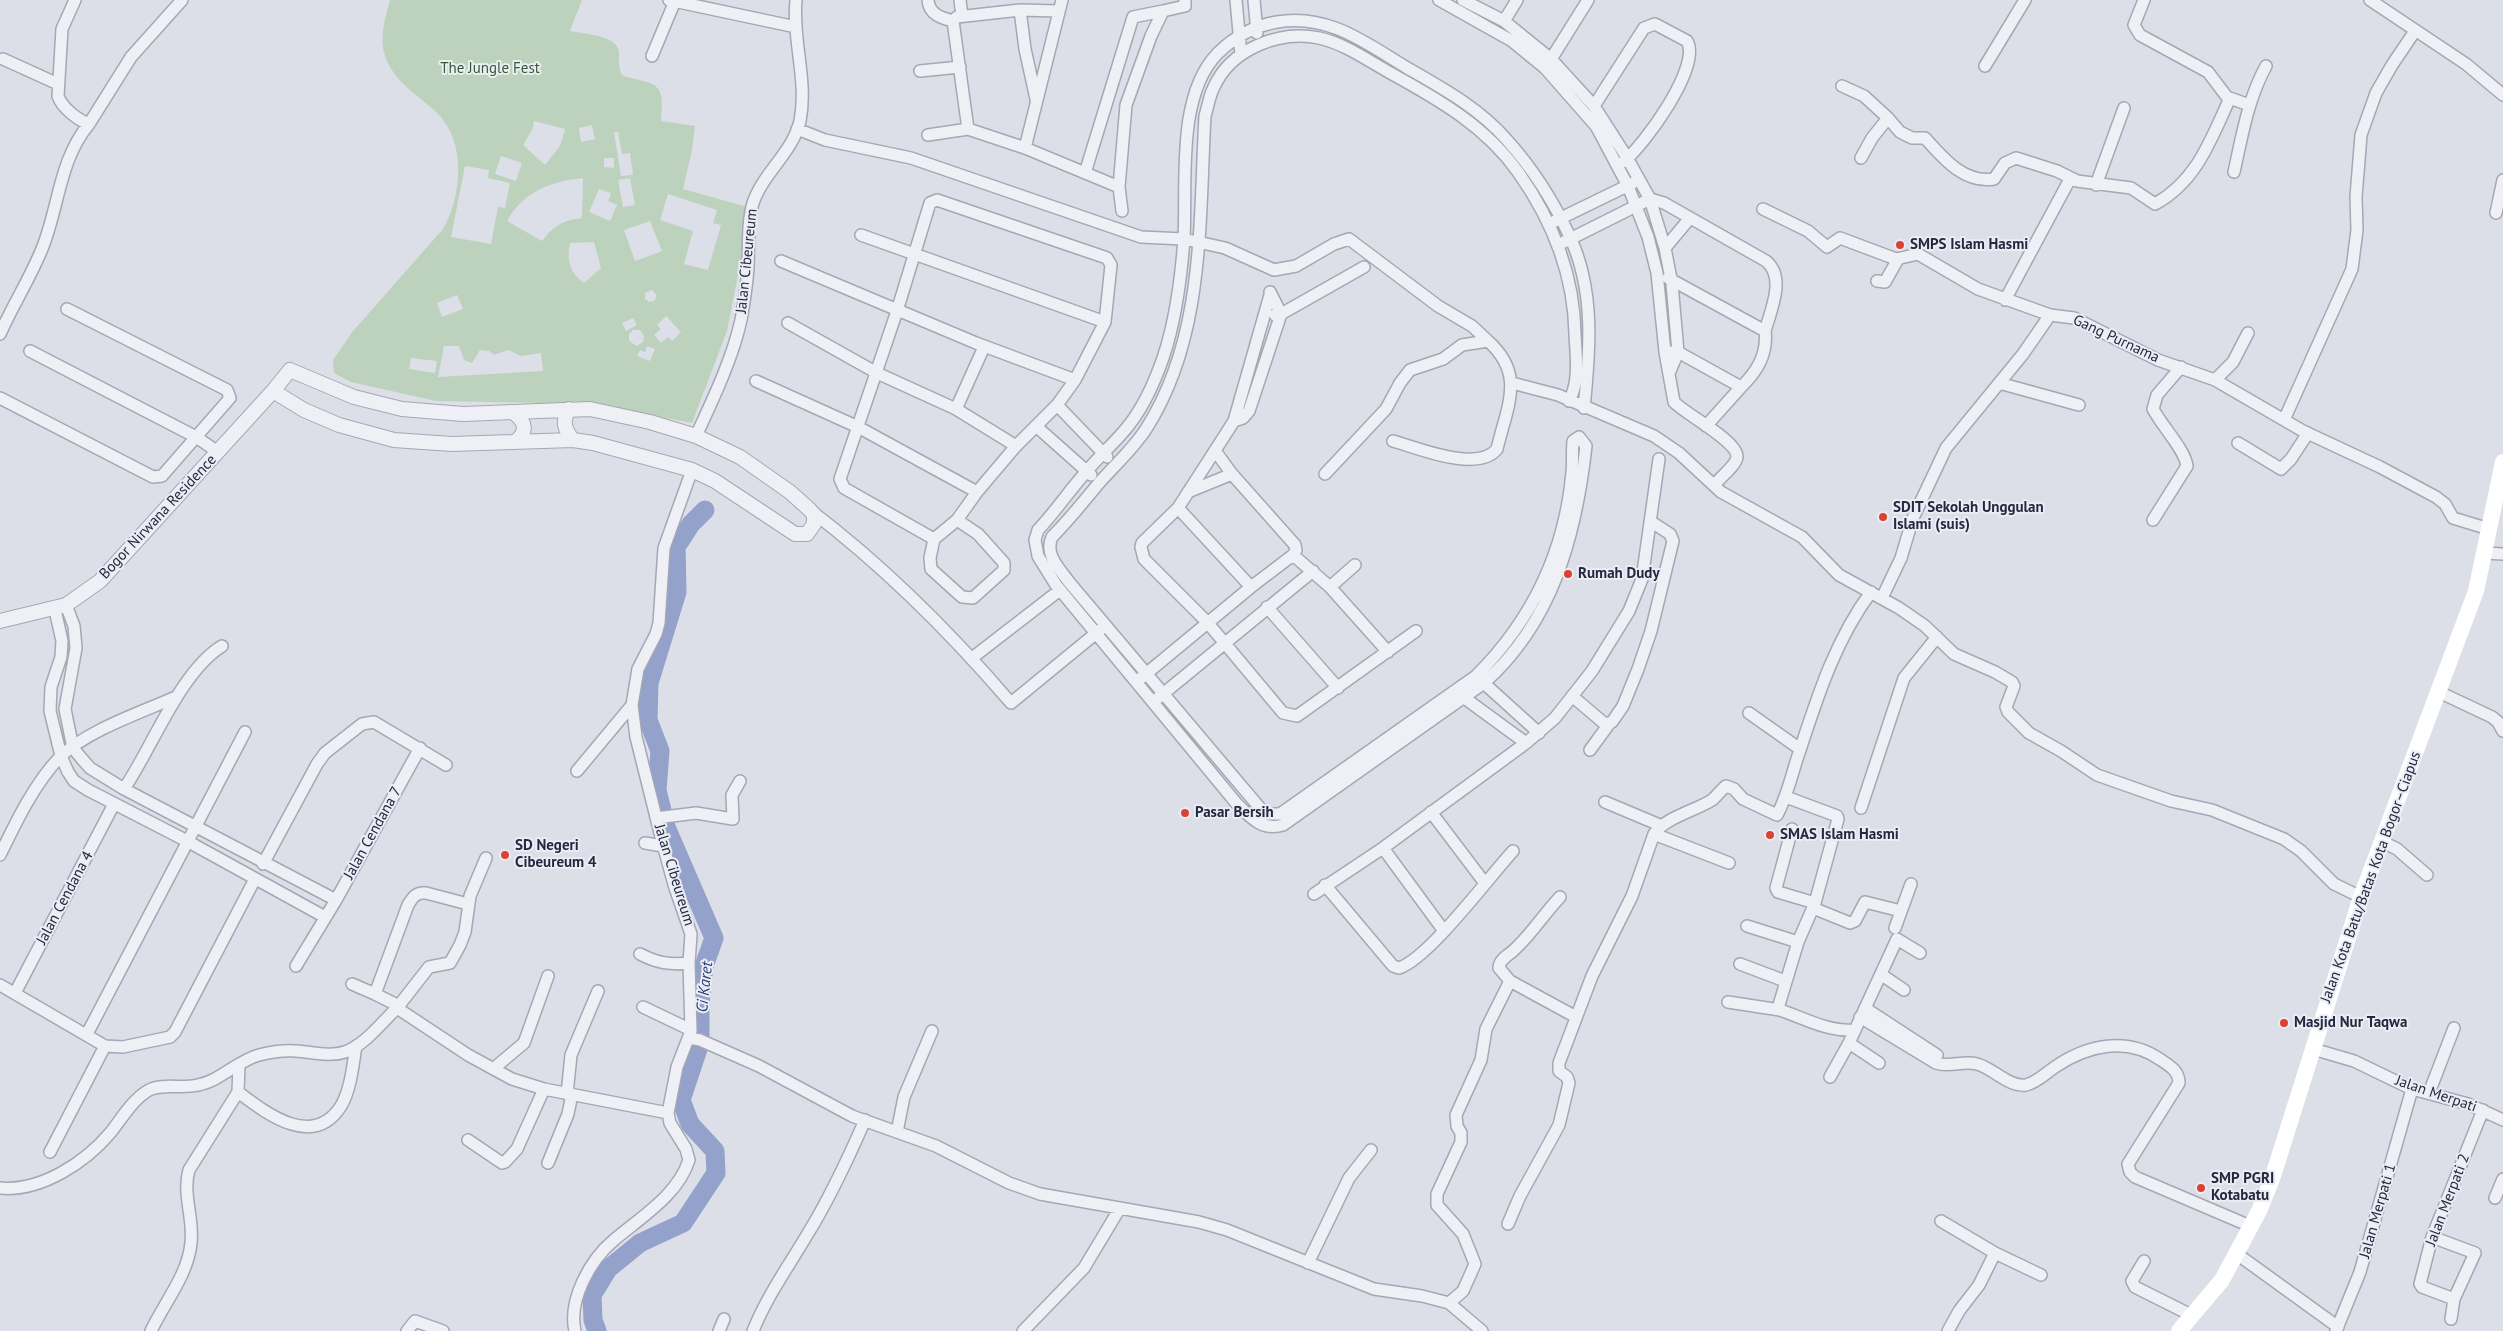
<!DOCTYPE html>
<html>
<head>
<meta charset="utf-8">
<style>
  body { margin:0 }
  canvas { display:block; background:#dcdee8 }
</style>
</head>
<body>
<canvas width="2503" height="1331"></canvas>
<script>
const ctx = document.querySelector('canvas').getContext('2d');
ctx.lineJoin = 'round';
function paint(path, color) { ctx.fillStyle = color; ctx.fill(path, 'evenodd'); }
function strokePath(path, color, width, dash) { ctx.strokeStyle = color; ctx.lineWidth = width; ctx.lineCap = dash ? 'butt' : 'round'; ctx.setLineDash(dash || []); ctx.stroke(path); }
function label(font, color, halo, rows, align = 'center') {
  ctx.font = font + ' "PT Sans",sans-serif'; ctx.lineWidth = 4; ctx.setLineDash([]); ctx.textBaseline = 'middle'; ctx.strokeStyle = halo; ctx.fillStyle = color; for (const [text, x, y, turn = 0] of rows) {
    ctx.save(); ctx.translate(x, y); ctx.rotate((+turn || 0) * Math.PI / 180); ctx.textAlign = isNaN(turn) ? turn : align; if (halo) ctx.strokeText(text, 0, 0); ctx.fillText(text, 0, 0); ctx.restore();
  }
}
const green = new Path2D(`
  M390 0H582L570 31C584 34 617 35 619 52 619 61 618 69 623 76 658 85 665 81 661 121L695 126 692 150 683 189 751 208 727 331 692 423 592 404 436 401 351 382 334 373 333 360 353 331 443 229C462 196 467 141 436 112 417 94 394 82 385 56 379 37 385 19 390 0ZM534 121 565 129 560 146 545 165 523 145 533 128ZM592 125 595 139 581 142 579 128ZM614 132H618L622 154 630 153 633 175 621 176ZM501 156 522 163 516 181 495 174ZM604 158H614V168L604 167ZM465 166 489 170 488 178 510 183 505 208 498 207 491 244 451 237ZM583 178 582 218C564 220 554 225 542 241L507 221C523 192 551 181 583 178ZM630 178 635 205 623 207 618 180ZM599 189 611 193 608 201 617 205 610 221 589 212ZM668 194 717 210 713 223 721 225 708 270 684 264 693 231 660 220ZM650 221 662 251 635 261 624 230ZM594 242 601 268 584 283C570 273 566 260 570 243ZM652 290 657 296 654 301 649 302 645 299V293ZM457 295 463 309 442 317 437 303ZM666 316 681 332 672 341 668 337 661 343 654 335 661 329 657 325ZM633 318 637 325 626 331 622 323ZM633 330H640L644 336 643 342 637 346 629 341V334ZM444 346H459L464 360 472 363 480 350 489 351 494 355 508 350 521 356 541 353 543 371 438 377ZM647 346 655 349 650 361 637 356 640 350 645 352ZM411 358 437 361 435 373 409 369Z`);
const river = new Path2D(`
  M597 1331 593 1320 592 1295 608 1269 640 1243 683 1223 716 1173 715 1151 690 1124 681 1100 700 1043V1004L704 966 714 938 666 827 657 790 660 751 648 720 649 683 677 592 676 547 691 524 705 510`);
const minor = new Path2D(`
  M669 0 796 27
  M928 0C929 14 941 18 953 21
  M960 0 962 16
  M1062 0 1025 148 1119 187
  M1236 0 1241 55
  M1254 0 1257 33
  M1439 0 1512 41 1545 68 1596 126 1628 186 1648 237 1657 273 1665 352 1674 402C1685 414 1738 441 1737 457 1736 465 1723 475 1718 481
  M1463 0 1504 21 1551 59 1594 106 1626 156 1650 199 1665 248 1672 284 1678 352 1670 371
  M2144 0 2134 25 2140 35 2208 72 2227 97 2249 105
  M2370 0 2466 64 2503 95
  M1020 10 957 17 953 21 968 129 1025 148
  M1504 21 1517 0
  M652 56 675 1
  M3 59 58 84
  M1548 64 1588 0
  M1985 66 2025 0
  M920 71 960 67
  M1842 86 1864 96 1888 118
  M1036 99 1025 49 1020 10 1058 11
  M1594 106 1644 28 1655 24 1687 41C1702 66 1644 146 1623 162
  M89 124 131 57 182 0
  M797 129 825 140 911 158 1141 237 1184 239 1225 248 1274 270 1296 266 1334 244 1349 239 1438 306 1472 326 1488 341
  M928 135 968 129
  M1861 158 1872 138 1888 118 1900 132 1912 138H1925C1943 158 1964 184 1994 179L2005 163 2016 158 2057 171 2077 181 2131 188 2155 204C2197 181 2211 139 2230 98
  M2234 172C2242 136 2248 99 2266 66
  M1085 173 1133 17 1163 11
  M2096 185 2124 108
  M1763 209 1808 231 1827 247 1840 238 1896 259 1918 254 1978 289 2050 315 2074 318 2158 360 2215 380 2303 431 2380 467 2436 497 2445 504 2453 518 2489 529
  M1122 211 1119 187 1126 105 1151 36 1163 11 1185 6V0
  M2496 213 2503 180
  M1555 221 1633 183
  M861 235 1105 322
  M1564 242 1650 199 1664 203 1766 261C1786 277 1771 310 1765 331
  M1665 248 1690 218
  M781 261 976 343 1075 380
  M1668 278 1765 331C1768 354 1757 372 1741 387L1678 352H1671
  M1877 281 1885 282 1898 259
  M1270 295 1234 421 1178 508 1142 543 1141 547 1144 559 1207 622 1283 713 1297 716 1416 631
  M2005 300 2070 179
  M1275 315 1281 314 1364 267
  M788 323 877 373 956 409 1016 446
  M0 334C13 305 30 278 42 249 59 207 59 160 89 124 78 120 62 108 58 96L62 29 75 0
  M30 351 196 437 218 452
  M2215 380 2233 362 2248 333
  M756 381 858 427 977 492
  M1512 383 1558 395 1654 436 1679 453 1721 492 1802 537 1839 575 1899 608 1925 626 1954 654 1995 672 2012 682 2014 686 2006 707 2008 712 2029 733 2061 751 2097 775 2171 801 2212 810 2284 839 2301 851 2334 884 2361 897
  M1999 383 2079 405
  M0 398 153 477 162 476 230 398 227 390 67 309
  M1057 405 1107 457
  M956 409 984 347
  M2284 420 2352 269 2357 230 2356 197 2361 135 2376 93 2392 65 2415 31
  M1234 421 1243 418 1249 411 1281 314 1270 292
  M1706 426 1741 387
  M1037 427 1091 475
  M696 436C713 399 732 360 741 320 744 303 747 284 748 267 749 246 747 224 753 203 763 173 793 152 800 121 808 80 792 40 796 0
  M2238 443 2281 469 2291 459 2308 433
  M1216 452 1232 474 1295 545 1296 550 1293 555 1330 587 1355 565
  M1325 474 1386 409 1400 383 1410 370 1443 359 1462 345 1488 341C1526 375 1507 406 1497 449 1478 473 1418 448 1393 441
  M1188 492 1232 474
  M1178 508 1251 587
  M810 510C885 567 950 632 1011 703L1100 630
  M2153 520 2187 466C2185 450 2162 426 2153 409L2157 395 2181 367
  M934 539 844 488 840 479 897 311 930 203 937 200 1107 258 1111 265 1105 322 1075 380 1057 405 1016 446 977 492 957 520 934 539 930 558 931 569 962 597 973 598 1004 570V563L978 534 957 520
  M2484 553 2503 554
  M1330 587 1388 652
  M1882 598 1901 558 1913 518 1946 448 2023 354 2050 315
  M66 605 74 626 76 648 65 709 73 748 82 759 90 768 124 789 336 900
  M1267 607 1338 688
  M55 610 62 641 61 657 51 687 50 711 61 756 68 772 74 781 88 790 187 841 325 917
  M972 658 1060 590
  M1476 676C1532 620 1565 551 1572 472 1573 462 1572 452 1573 441L1579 437 1586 446C1576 535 1553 622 1484 683L1283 825C1262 831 1251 818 1237 804L1056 585 1038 556 1035 540 1038 530C1055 512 1069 491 1086 472 1099 456 1116 442 1129 425 1144 406 1155 381 1163 358 1176 320 1181 279 1184 239 1187 184 1176 97 1217 54 1234 37 1253 26 1277 22 1329 13 1367 44 1409 69 1444 89 1480 109 1507 140 1533 169 1554 202 1570 237 1595 291 1590 350 1584 408
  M1141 678 1251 587 1293 555
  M2439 692 2492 717 2498 722 2503 731
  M1459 694 1526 743
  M1572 696 1605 724 1612 722 1623 706 1638 669 1651 631 1673 541 1670 534 1650 521
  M1158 698 1313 571
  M1749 713 1800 749
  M1539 733 1476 676 1280 814H1265L1069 582C1060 569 1044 555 1052 537 1069 520 1084 501 1099 483 1115 465 1133 449 1146 429 1205 337 1199 221 1205 116 1208 107 1209 96 1214 87 1231 49 1279 30 1319 38 1346 44 1370 62 1394 75 1441 101 1486 127 1518 172 1552 220 1574 274 1575 334 1576 356 1580 381 1569 401
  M1590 750 1609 724
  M577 771 632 705
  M124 789C152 748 180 672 222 646
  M1786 797 1837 816 1838 819 1815 903 1798 942 1779 1005 1780 1010C1804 1018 1828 1032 1854 1030
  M1605 802 1662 826
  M1861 808 1904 678 1937 637
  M1431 812 1484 882
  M656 818 696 813 733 819 732 795 740 781
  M1792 829 1776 888 1778 892 1815 903
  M1654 834 1729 863
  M2381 841 2397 849 2427 875
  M645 843 663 846
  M1383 848 1444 931
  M0 855C16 822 34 784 60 757 86 731 142 712 176 697
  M263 864 317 764 325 753 362 724 374 722 446 765
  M1325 885 1393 966 1399 968C1429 958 1489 877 1513 851
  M1314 894 1383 848 1526 743 1555 718 1592 671 1629 611 1642 579 1659 459
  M1813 908 1850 923 1855 921 1865 902 1901 911
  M1747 926 1798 942
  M1895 928 1911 884
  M640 954C657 963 670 965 689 963
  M1740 964 1785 981
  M296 966 336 900 420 748
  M1882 975 1904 990
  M1510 981 1499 968C1499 960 1507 956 1513 951 1531 935 1543 915 1560 897
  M352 984 375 994
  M0 985 105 1046 123 1047 170 1037 175 1032 255 879
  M15 993 114 804
  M1728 1002 1780 1010
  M399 1006 375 994 408 905C413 897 416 892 426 893L468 904
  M643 1007 691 1030
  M397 1008 429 967 450 963 460 945 465 932 470 896 486 858
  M1865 1008 1937 1055
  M1860 1017 1936 1063C1950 1068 1963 1060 1977 1064 1993 1068 2008 1087 2026 1085 2036 1083 2046 1073 2055 1067 2087 1045 2127 1036 2161 1060 2170 1066 2179 1071 2179 1083L2128 1164 2130 1172 2135 1177 2250 1226
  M87 1034 245 732
  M689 1038 700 1040 759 1066 852 1116 936 1146 1009 1183 1040 1194 1199 1222 1227 1230 1374 1289 1422 1296 1449 1303 1482 1331
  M2313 1049 2354 1061 2412 1089 2468 1104 2503 1120
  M1879 1063 1849 1043 1897 939 1920 953
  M493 1069 524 1043 548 976
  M1830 1077 1849 1043
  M238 1092C266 1113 313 1150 341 1106 351 1089 353 1064 356 1046
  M2429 1093 2454 1028
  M567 1094 571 1055 598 991
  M897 1132 904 1097 932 1031
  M468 1140 502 1163 505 1162 517 1149 544 1089
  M50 1152 105 1046
  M548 1163 568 1114 572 1094
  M0 1188C41 1192 86 1162 111 1132 122 1118 133 1099 149 1090 162 1083 183 1089 198 1085 220 1081 237 1061 259 1055 271 1052 283 1050 296 1051 312 1052 330 1057 345 1052 365 1045 382 1022 397 1008L468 1055 512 1079 544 1089 668 1113
  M2495 1198 2503 1179
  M1941 1221 1995 1253 2041 1275
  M1508 1224 1520 1196 1559 1125 1569 1083 1567 1077 1559 1071V1063L1592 976 1632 896 1654 834C1664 818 1697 810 1712 800 1717 796 1721 790 1726 786L1734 789 1743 799 1777 815C1788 795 1792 772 1800 750 1818 695 1836 639 1871 592
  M2432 1237 2475 1253 2454 1299 2451 1319
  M2237 1254 2338 1327
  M2144 1261 2132 1281 2135 1287 2193 1316
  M1308 1263 1349 1178 1371 1150
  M2454 1299 2422 1287 2420 1284 2432 1237 2483 1110
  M1449 1303 1463 1291 1475 1264 1463 1234 1437 1205V1194L1461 1142V1133L1457 1126 1456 1115 1481 1060 1486 1029 1510 981 1576 1017
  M151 1331C164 1303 188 1275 191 1243 194 1218 182 1194 189 1170L238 1092 239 1065
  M407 1331 415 1321 443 1331
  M575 1331C568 1300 590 1260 614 1240 641 1217 678 1195 689 1160L686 1149 670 1123 668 1113 677 1067 691 1031 689 963 691 934 675 888 662 841 636 737 632 705 638 669 656 634 659 623 664 548 692 470
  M719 1331 724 1319
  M753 1331C767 1296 788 1267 807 1235 830 1198 848 1159 865 1120
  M1023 1331 1084 1268 1120 1208
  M1948 1331 1959 1311 1979 1285 1995 1253
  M2336 1331 2360 1272 2412 1089`);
const tertiary = new Path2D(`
  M569 409C562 421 564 429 573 440
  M514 413C527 423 527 432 515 442
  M0 621 66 605 100 581 273 391 290 370 354 397 402 409 463 414 590 409 650 422 696 436 740 457 790 492 810 510 814 515V524L807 534H795L715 481 692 470 593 443 573 440 452 444 394 440 339 425 304 410 273 391`);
const secondary = new Path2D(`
  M2179 1331 2222 1280 2259 1211 2272 1179 2361 897 2476 591 2503 462`);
const markers = [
  [1900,245,5,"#d94235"],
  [1883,517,5,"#d94235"],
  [1568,574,5,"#d94235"],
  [1185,813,5,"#d94235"],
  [1770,835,5,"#d94235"],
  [505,855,5,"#d94235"],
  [2284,1023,5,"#d94235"],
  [2201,1188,5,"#d94235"]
];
const parkNames = [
  ["The Jungle Fest",490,69]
];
const poiNames = [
  ["SMPS Islam Hasmi",1910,245],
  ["SDIT Sekolah Unggulan",1893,508],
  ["Islami (suis)",1893,525],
  ["Rumah Dudy",1578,574],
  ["Pasar Bersih",1195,813],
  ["SMAS Islam Hasmi",1780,835],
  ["SD Negeri",515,846],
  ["Cibeureum 4",515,863],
  ["Masjid Nur Taqwa",2294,1023],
  ["SMP PGRI",2211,1179],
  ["Kotabatu",2211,1196]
];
const streetNames = [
  ["Jalan Cibeureum",747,261,-84],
  ["Gang Purnama",2116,339,25],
  ["Bogor Nirwana Residence",158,517,-47],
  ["Jalan Cendana 7",373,833,-61],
  ["Jalan Cibeureum",674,875,73],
  ["Jalan Kota Batu/Batas Kota Bogor–Ciapus",2371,877,-70],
  ["Jalan Cendana 4",65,898,-62],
  ["Jalan Merpati",2436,1094,19],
  ["Jalan Merpati 2",2448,1200,-69],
  ["Jalan Merpati 1",2378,1211,-74]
];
const waterNames = [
  ["Ci Karet",705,987,-84]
];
paint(green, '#bdd2bc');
strokePath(river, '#93a1cb', 19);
strokePath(minor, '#a5a7b5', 14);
strokePath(tertiary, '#a5a7b5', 16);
strokePath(minor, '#eff0f6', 11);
strokePath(tertiary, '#eff0f6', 14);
strokePath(secondary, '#fff', 16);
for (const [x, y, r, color] of markers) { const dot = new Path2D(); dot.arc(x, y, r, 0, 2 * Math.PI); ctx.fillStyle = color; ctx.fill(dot); strokePath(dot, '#ebedf5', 2); }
label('15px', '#315c33', '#ebedf5', parkNames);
label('bold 15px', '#25283f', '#ebedf5', poiNames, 'left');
label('15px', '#25283f', '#ebedf5', streetNames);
label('italic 16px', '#2c3c76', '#ebedf5', waterNames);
</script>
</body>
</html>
